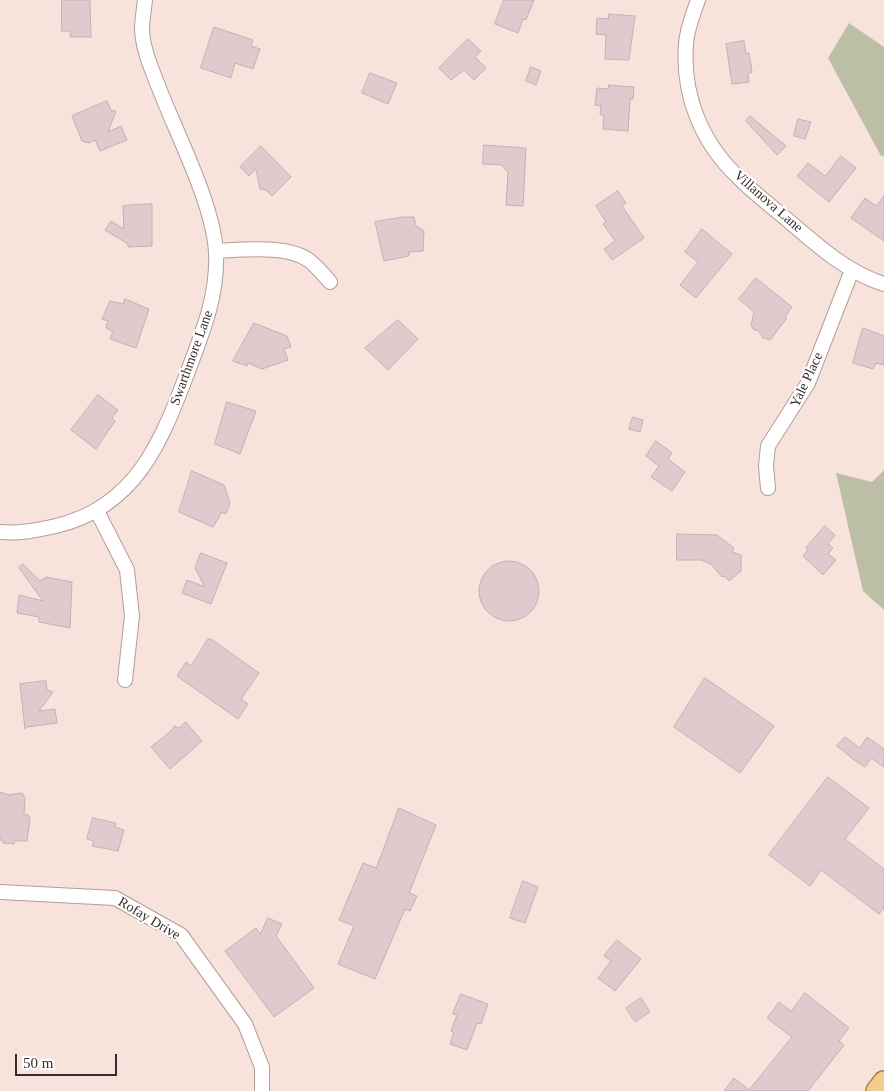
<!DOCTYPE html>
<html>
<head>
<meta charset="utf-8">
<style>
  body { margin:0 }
  #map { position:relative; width:884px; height:1091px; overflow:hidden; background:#f8e3dc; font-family:"Times New Roman",serif }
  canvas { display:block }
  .scale { position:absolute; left:15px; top:1054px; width:102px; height:22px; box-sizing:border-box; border:2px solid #352d2a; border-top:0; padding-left:6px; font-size:15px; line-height:18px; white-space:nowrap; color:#352d2a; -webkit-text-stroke:4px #fff; paint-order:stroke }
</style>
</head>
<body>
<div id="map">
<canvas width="884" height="1091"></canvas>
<div class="scale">50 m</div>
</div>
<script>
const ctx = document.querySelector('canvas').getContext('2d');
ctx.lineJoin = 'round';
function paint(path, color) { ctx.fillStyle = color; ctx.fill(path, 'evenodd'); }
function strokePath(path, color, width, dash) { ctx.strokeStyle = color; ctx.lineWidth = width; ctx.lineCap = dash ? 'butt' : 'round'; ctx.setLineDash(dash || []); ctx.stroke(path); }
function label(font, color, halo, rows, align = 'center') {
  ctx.font = font + ' "Times New Roman",serif'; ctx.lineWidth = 4; ctx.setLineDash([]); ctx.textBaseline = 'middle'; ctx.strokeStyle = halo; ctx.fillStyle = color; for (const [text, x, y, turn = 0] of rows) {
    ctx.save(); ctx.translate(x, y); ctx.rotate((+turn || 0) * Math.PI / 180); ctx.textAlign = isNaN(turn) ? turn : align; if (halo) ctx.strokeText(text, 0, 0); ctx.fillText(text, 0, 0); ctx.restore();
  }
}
const green = new Path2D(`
  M849 23 884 47V156H881L828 58Z
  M884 470V610L863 591 836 473 872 482Z`);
const building = new Path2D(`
  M62 0H90L91 37H70L71 31H62Z
  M504 0H534L526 20 523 19 518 33 495 24Z
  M609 14 635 16 629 60 605 59 606 35 596 34 597 18 608 19Z
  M214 27 253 40 251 46 260 49 253 69 235 63 231 78 201 68Z
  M468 39 481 51 475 57 486 68 474 80 464 70 451 80 439 68Z
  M744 41 746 54 749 53 752 72 748 74 749 82 732 84 726 44Z
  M531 67 541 71 536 85 526 81Z
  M370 73 397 83 388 104 362 93Z
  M609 85 634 87 633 99H630L628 131 603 129 604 116 600 114 601 106 595 105 597 88 608 89Z
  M107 101 111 110 116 111 108 132 121 126 127 140 100 151 95 140 89 143 82 141 72 116Z
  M750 116 786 146 777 155 746 121Z
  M798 119 811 122 805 139 794 136Z
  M484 145 526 148 523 206 506 205 508 173 502 165 483 164Z
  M261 146 291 177 272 196 266 190 260 189 256 169 249 176 240 167Z
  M841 156 856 168 829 202 797 176 808 163 825 176Z
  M618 191 626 203 622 206 644 238 612 260 604 249 615 241 603 224 606 222 596 206Z
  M884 196V241L851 218 865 198 876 206Z
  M152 204V246L128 247V244L105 230 111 221 124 229 123 206Z
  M403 217H414L416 226 424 231 423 251 409 252V256L384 261 375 222Z
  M702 229 732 254 696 298 680 285 698 262 685 252Z
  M756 278 792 307 785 317 787 318 770 340 763 338 758 330H754L751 325 754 312 739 299Z
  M125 299 149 309 136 348 110 339 113 332 106 328 108 321 102 319 110 301 123 304Z
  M398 320 418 339 388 370 365 348Z
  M254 323 287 336 291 347 284 349 288 360 262 369 248 363 247 366 233 361Z
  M863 328 884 336V365L876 363 873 369 853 363Z
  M98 395 118 410 112 418 115 421 96 449 71 430Z
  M227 402 256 411 240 454 215 444Z
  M633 417 643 420 640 432 629 429Z
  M656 441 672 453 668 459 685 472 672 491 651 477 659 466 646 456Z
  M192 471 224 485 230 503 226 514 222 512 213 527 179 512Z
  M825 526 835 535 828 544 833 548 828 554 836 560 823 575 803 556 808 550 806 548Z
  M677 534 717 535 734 548 732 552 741 555V571L729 581 724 576 722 577 711 564 701 560H677Z
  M201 553 227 563 211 604 182 593 187 580 205 587 195 568Z
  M479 591a30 30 0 1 1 60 0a30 30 0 1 1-60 0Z
  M23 564 40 581 46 577 72 582 70 628 39 622V617L17 613 19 595 43 601 19 568Z
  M211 639 259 673 241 699 248 704 238 719 177 676 186 662 191 666 207 640Z
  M705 678 774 726 740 773 674 727Z
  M46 681 47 690 53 692 39 711 55 709 57 723 27 727 25 729 20 684Z
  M186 722 202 741 170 769 151 747 172 730 174 726 179 728Z
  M845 737 860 748 867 737 884 749V767L871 758 865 767 853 759 837 746Z
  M828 777 869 808 845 839 884 869V908L879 914 821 870 810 886 769 855Z
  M0 792 9 795 22 793 25 798 24 815H28L30 818 27 841H14V844L3 843V840H0Z
  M399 808 436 825 409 893 417 896 410 911 405 909 375 979 338 964 354 926 339 920 363 863 376 868Z
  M93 818 116 823 115 827 124 830 118 851 92 846 94 841 87 839Z
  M523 881 538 887 525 923 510 918Z
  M268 918 282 924 276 936 314 988 274 1017 225 951 256 928 260 934Z
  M617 940 641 959 615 991 598 978 611 961 604 956Z
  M805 993 849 1028 839 1041 844 1045 808 1091H724L734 1078 749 1090 792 1037 767 1018 779 1002 791 1011Z
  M461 994 488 1004 481 1024 477 1023 467 1050 450 1044 454 1033 451 1031 457 1015 453 1014Z
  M641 998 650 1012 635 1022 626 1008Z`);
const street = new Path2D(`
  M698 0C693 14 687 29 686 44 682 94 701 142 738 177 754 193 772 207 790 222 818 246 848 273 884 284
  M216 251C242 250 290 244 311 262 318 268 324 275 330 282
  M768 488 766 466 768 446 808 383 852 270
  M97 511 127 570 132 616 125 680
  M0 532C19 534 38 530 56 526 139 506 163 437 190 366 204 329 218 293 216 252 213 203 177 135 159 88 152 70 143 50 142 30 142 20 144 10 145 0
  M0 892 115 898 181 935 245 1024 262 1067V1091`);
const primary = new Path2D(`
  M877 1091 884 1082`);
const streetNames = [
  ["Villanova Lane",768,202,41],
  ["Swarthmore Lane",192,358,-70],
  ["Yale Place",807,380,-65],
  ["Rofay Drive",149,919,31]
];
paint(green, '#bdbea6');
paint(building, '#e0cacd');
strokePath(building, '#c4afb2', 1);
strokePath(street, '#b19e97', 16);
strokePath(primary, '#ab7e3c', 24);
strokePath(street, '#fff', 14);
strokePath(primary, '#f3cc90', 21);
label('14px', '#352d2a', '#fff', streetNames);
</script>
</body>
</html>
